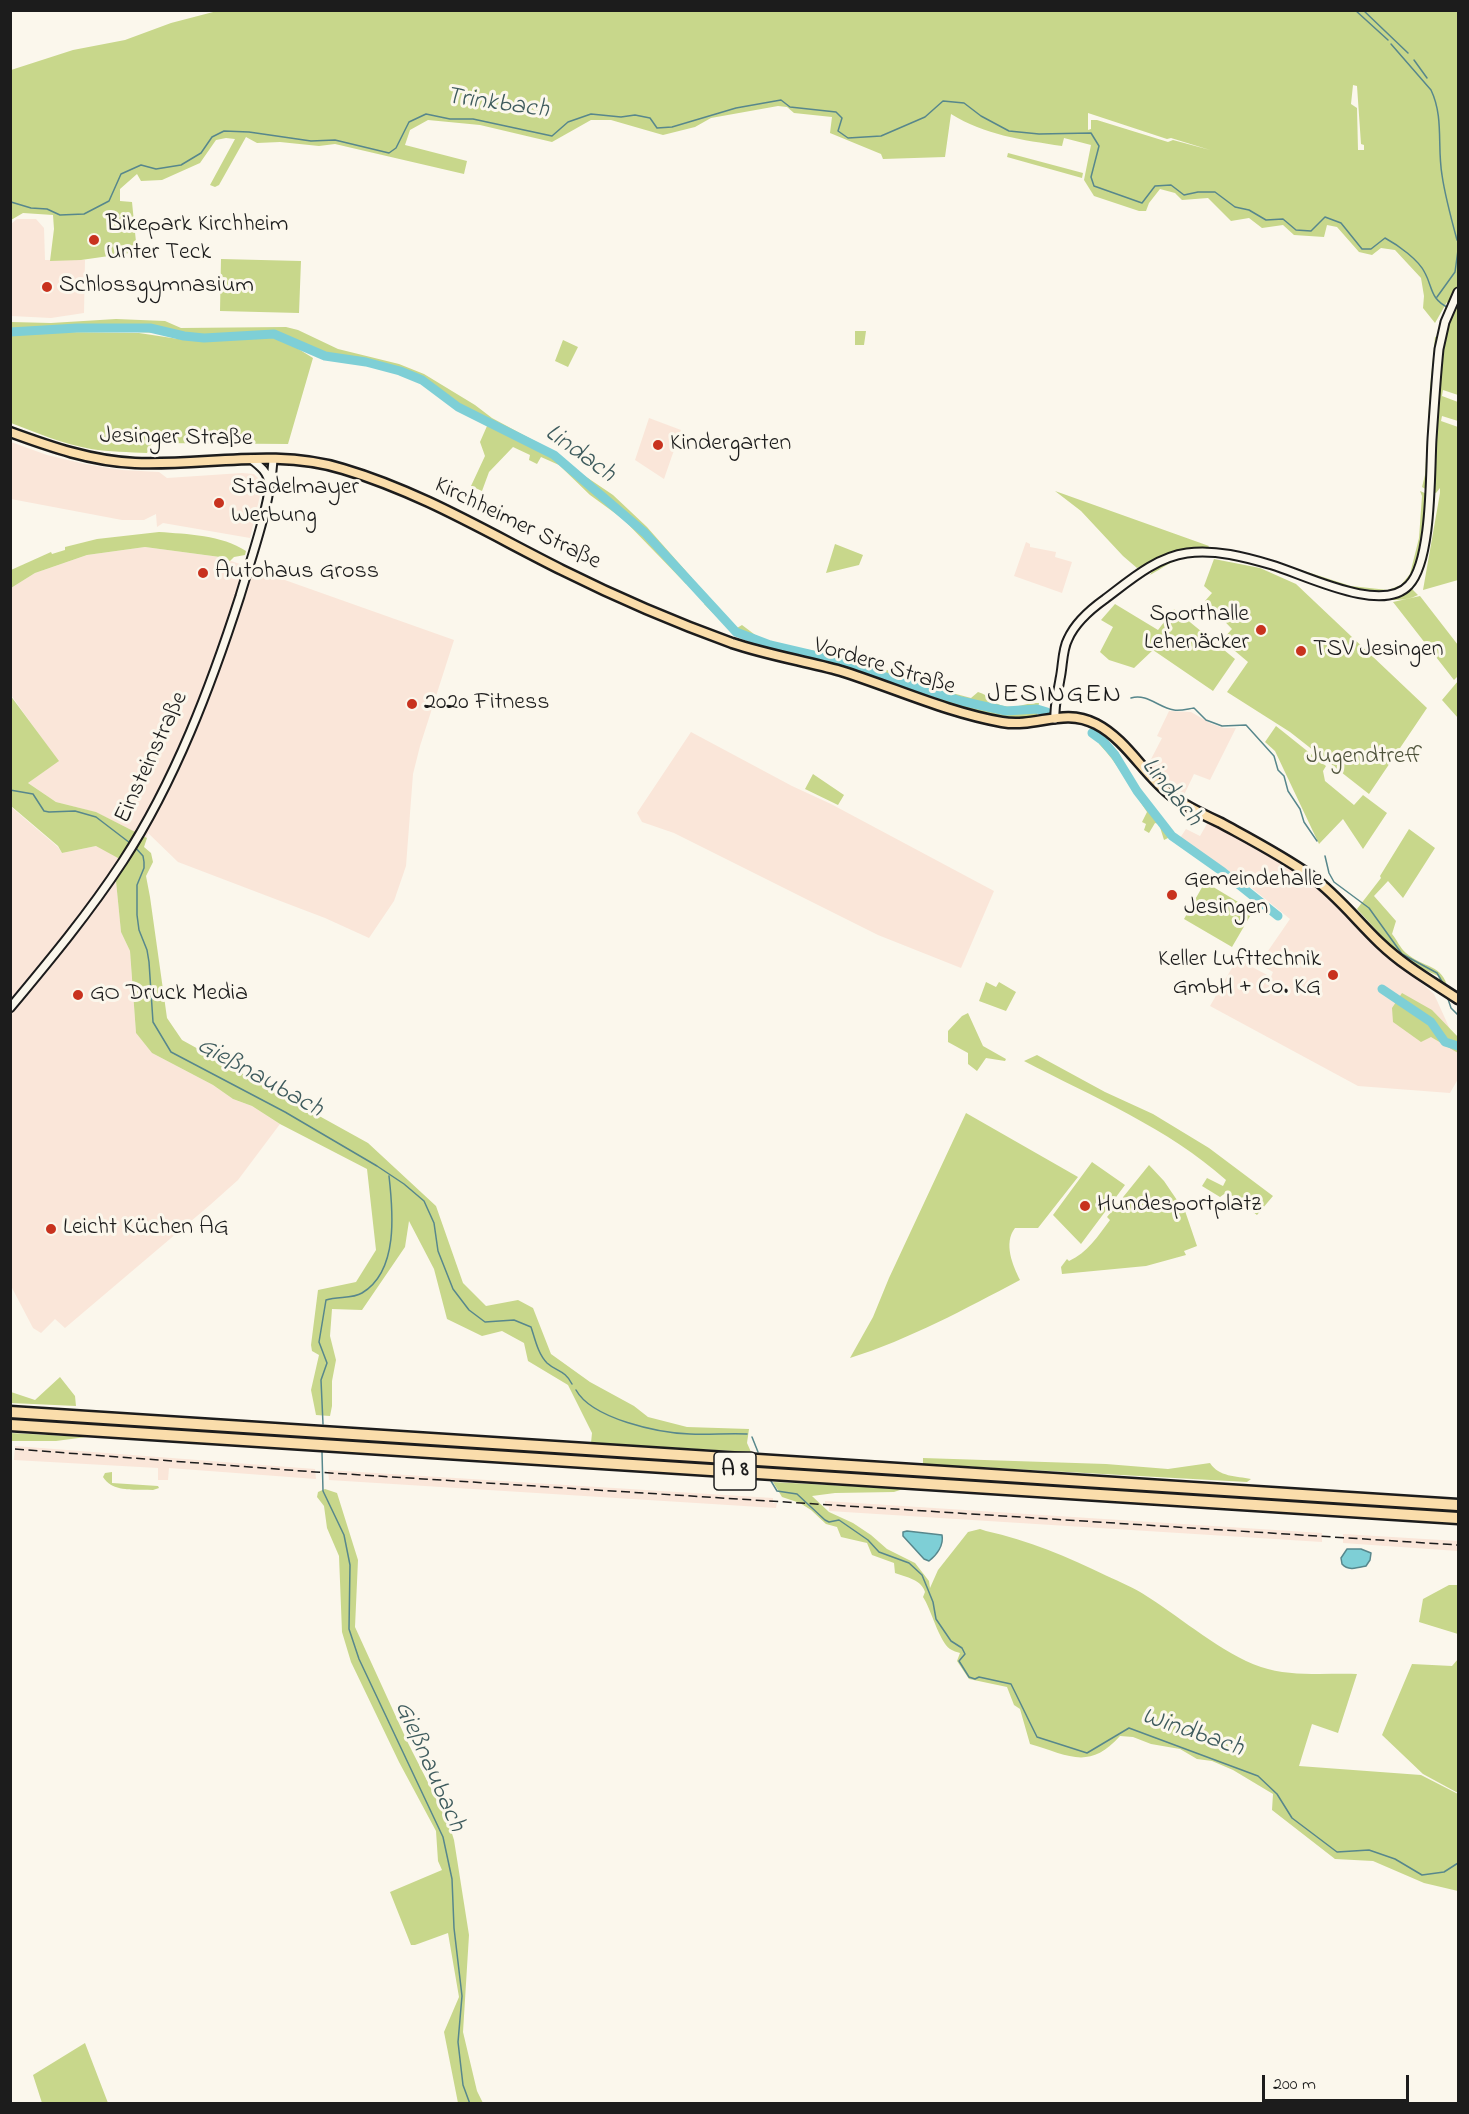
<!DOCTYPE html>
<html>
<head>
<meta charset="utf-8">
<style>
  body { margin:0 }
  #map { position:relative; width:1469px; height:2114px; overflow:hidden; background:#fbf7ec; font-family:"Indie Flower",sans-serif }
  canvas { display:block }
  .frame { position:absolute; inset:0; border:12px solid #1c1c1c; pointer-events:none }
  .scale { position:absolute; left:1262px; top:2075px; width:147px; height:27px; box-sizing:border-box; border:3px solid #1c1c1c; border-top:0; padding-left:8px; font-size:18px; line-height:21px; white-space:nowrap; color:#1c1c1c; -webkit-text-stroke:4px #fbf7ec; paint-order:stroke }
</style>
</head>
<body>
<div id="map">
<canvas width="1469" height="2114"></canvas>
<div class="frame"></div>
<div class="scale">200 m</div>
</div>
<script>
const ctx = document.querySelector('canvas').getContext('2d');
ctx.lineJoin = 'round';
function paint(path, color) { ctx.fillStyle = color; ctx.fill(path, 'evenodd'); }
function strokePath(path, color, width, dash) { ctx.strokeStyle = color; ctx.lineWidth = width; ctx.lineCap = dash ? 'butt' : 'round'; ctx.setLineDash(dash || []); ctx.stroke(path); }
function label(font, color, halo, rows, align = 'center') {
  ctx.font = font + ' "Indie Flower",sans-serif'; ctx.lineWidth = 6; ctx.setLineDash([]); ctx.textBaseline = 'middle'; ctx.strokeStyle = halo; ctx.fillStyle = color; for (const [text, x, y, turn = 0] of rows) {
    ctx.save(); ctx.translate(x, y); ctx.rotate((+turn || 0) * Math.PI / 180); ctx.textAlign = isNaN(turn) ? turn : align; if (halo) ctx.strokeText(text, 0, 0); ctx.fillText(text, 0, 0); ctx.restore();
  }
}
const built = new Path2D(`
  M17 219H36L44 228 45 260H85L84 313 51 318 11 316V224Z
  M649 418 681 430 664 479 635 460Z
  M11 442 47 455 85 464 122 470 159 472 167 478 242 473 254 474 263 483 250 538 163 523 157 527 156 514 144 520H122L11 499Z
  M1026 542 1030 544V547L1056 552 1055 557 1072 562 1062 593 1014 576Z
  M145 547 220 557 454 640 420 746 413 774 406 866 394 901 369 938 325 918 178 862 148 833 147 838 144 836 116 881 121 932 130 951 136 1033 152 1053 213 1085 233 1099 252 1106 280 1124 238 1180 210 1205 65 1328 55 1319 41 1333 33 1328 11 1286 10 806 58 847 62 853 96 846 135 832 95 812 56 802 28 783 58 761 11 695V588L35 573 87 555Z
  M1169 711 1191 712 1212 724 1224 728H1236L1210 780 1194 774 1183 797 1169 787 1148 765 1162 738 1157 736Z
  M691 732 792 786 831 804 994 891 961 968 878 935 674 833 642 822 637 813Z
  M1208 822 1266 851 1285 863 1332 900 1375 943 1434 994 1458 1047V1079L1450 1093 1358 1086 1210 1006 1237 959 1271 977 1273 972 1259 964 1290 919 1238 877 1180 838 1186 829 1200 836Z
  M15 1446 315 1469 316 1479 169 1468 168 1480H158V1468L14 1460Z
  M328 1470 773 1498V1503H777L776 1508 329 1480Z
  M825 1501 1322 1533V1542L829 1511V1507L825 1506Z
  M1343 1534 1458 1541V1551L1343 1543Z`);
const green = new Path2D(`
  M217 11H1458V395L1443 390 1442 396 1458 402V421L1442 416 1441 421 1458 427V580L1423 590 1440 493V488L1436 493 1431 491 1433 387 1427 490 1422 487 1425 475 1430 387 1435 337 1439 336 1441 326 1439 325 1448 304 1447 302 1435 323 1423 308 1424 296 1421 278 1395 250 1381 248 1372 255 1359 252 1337 227 1327 225 1324 237 1294 235 1283 225 1262 228 1249 218 1231 221 1208 198 1182 200 1175 193 1160 189 1149 203 1146 211H1139L1094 196 1084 180 1091 145 1064 138 1062 146C1022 140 985 135 951 114L945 157 883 159 881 154 830 133 832 117 794 113 787 107 778 106 711 118 695 127 663 135 611 120H591L552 142 480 125 428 120 410 130 405 145 467 161 464 174 335 144 319 146 280 142 257 143 246 137 219 185 215 187 210 185 235 139 226 138 216 140 200 163 162 180 141 181 137 174 120 189V201L132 202 137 252 81 260 50 261 54 229 53 215 23 213 11 220V70L73 50 125 40 171 23ZM1353 85 1357 86 1361 144 1364 145V150H1358L1357 108 1351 104ZM1088 113 1167 139 1171 138 1210 150 1173 140 1168 142 1097 120H1091V129L1088 130Z
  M1008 153 1083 173 1082 178 1007 157Z
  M221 259 301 261 299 313 220 311Z
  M116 319 165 321 181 328 286 327 298 330 338 349 399 364 424 374 475 405 492 418 559 454 579 472 613 495 647 527 692 578 686 584 623 519 590 495 559 465 541 457 537 464 529 460 530 455 513 447 489 472 482 491 471 486 485 456 480 442 487 426 460 411 421 382 364 363 323 359 292 345 313 358 288 444 152 443 147 453C129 452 109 452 91 449 63 444 37 433 11 423V322L51 323ZM96 330 158 333 185 340 139 333 59 332Z
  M855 331H866L864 345H855Z
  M563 340 578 347 568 367 555 361Z
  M1055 491 1209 546 1207 549 1178 550 1137 568 1123 556 1081 511Z
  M1420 491 1427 494 1424 528 1419 560 1409 581 1397 590 1381 593 1354 590 1209 549 1210 547 1251 554 1351 586 1388 590 1401 585 1410 574 1419 538 1422 496Z
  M159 532C187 534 222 535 246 551L245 555 234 557 230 561 220 557 145 547 87 555 35 573 11 588V570L51 552 52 554 65 550V547L97 539Z
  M835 544 863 555 859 565 826 573Z
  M1199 554 1236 557 1383 598 1397 596 1412 589 1418 595C1405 602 1388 600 1373 599 1315 591 1244 546 1187 557 1172 560 1163 568 1150 575 1158 559 1183 557 1199 554Z
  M1214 559 1260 568 1296 584 1427 708 1369 794 1290 732 1227 692 1248 662 1222 640 1232 629 1205 601 1212 593 1204 586Z
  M1420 596 1458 645V676L1454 680 1393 602Z
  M710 599 737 628 742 625 758 637 753 642 735 635 704 604Z
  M1115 604 1158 630 1174 609 1235 659 1213 691 1153 650 1134 668 1109 660 1100 652 1113 627 1101 620Z
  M766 642 826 653 894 672 893 679 825 656 823 661 769 647Z
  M1458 681V718L1442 700Z
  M911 687 936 695 941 690 971 698 978 692C990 695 993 704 1004 706 1015 709 1027 702 1039 703L1037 717C994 722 953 706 913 692Z
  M10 695 59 761 28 783 56 802 96 812 147 838 144 847 151 853 153 862 146 876 150 897 167 1018 182 1040 368 1143 436 1206 463 1283 486 1306 518 1300 533 1308 551 1354 590 1382 634 1406 648 1417 687 1427 749 1429 747 1443 751 1452 591 1443 592 1433 568 1385 528 1361 524 1343 502 1331 482 1336 447 1319 434 1269 409 1221 405 1247 362 1310 332 1309 330 1336 336 1360 332 1381V1406L330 1416 316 1415 311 1390 319 1355 312 1351 311 1345 318 1290 356 1282 376 1250 367 1169 280 1124 252 1106 233 1099 213 1085 152 1053 136 1033 130 951 121 932 116 881 127 863 96 846 62 853 58 846 11 806Z
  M1276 726 1326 766 1323 771 1325 781 1354 805 1363 795 1387 813 1363 849 1343 819 1319 844 1275 751 1265 742Z
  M1100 741 1114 756 1136 792 1170 837 1164 840 1159 824 1155 823 1149 833 1144 830 1146 824 1142 822 1147 812C1131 789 1118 763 1099 744Z
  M813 774 844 795 838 805 805 789Z
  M1409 829 1435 848 1403 898 1388 881 1374 896 1396 921 1392 934C1397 940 1400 948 1406 953 1423 968 1443 964 1448 989L1441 983 1438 976 1412 964 1399 955 1357 909 1381 878 1380 876Z
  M1205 882 1253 911 1232 947 1184 919Z
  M986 982 996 987 999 982 1016 992 1006 1011 979 1001Z
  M1402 993 1432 1010 1458 1037V1053L1431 1037 1421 1042 1393 1022 1392 1008Z
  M968 1013 983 1046 1006 1059 1005 1061 986 1058 977 1071 968 1064V1053L948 1042V1031L962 1016Z
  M1037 1055 1105 1092 1153 1114 1209 1148 1273 1196 1257 1215 1227 1192 1220 1197 1202 1186 1207 1178 1223 1186 1226 1180C1168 1128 1093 1097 1024 1061Z
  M966 1113 1078 1177 1038 1228H1015C1003 1243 1013 1266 1020 1280 965 1309 910 1339 850 1358L873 1317 889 1278Z
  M1092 1162 1125 1185 1081 1244 1053 1215Z
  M1149 1165 1164 1181 1179 1203 1182 1202 1197 1246 1184 1251 1186 1255 1146 1266 1062 1274 1061 1267 1067 1259 1069 1261C1087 1253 1098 1236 1110 1220L1107 1217Z
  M60 1377 75 1396 76 1406 11 1403V1392L35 1400Z
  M10 1433H11L86 1437 56 1441H11Z
  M923 1458 1106 1464 1168 1469 1210 1463C1219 1477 1236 1476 1251 1479L1247 1482 923 1464Z
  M112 1472V1483L158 1486 159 1488 153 1490C136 1489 113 1493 103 1477L105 1473Z
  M773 1482 903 1489 894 1492 835 1493 812 1496 829 1512 853 1523 871 1535 887 1549 915 1563 929 1581 930 1588 938 1570 968 1532 980 1529 986 1531C1028 1540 1068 1557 1107 1576 1120 1582 1135 1588 1148 1597 1183 1619 1221 1653 1261 1667 1291 1677 1326 1673 1357 1674L1338 1733 1312 1724 1299 1766 1421 1775 1458 1794V1891L1424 1883 1373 1861 1335 1859 1272 1810 1273 1794 1233 1770 1212 1761 1197 1759 1180 1749 1151 1744 1133 1737 1120 1736C1089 1771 1068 1755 1030 1744L1020 1709 1014 1705 1007 1687 969 1679 957 1661 960 1653C957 1652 953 1651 950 1649 939 1641 931 1609 923 1597L925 1592C922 1580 906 1577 895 1573L894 1563 872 1555 867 1543 841 1537 837 1527 826 1524 811 1510 800 1503 782 1497Z
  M325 1489 337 1493 358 1560 355 1627 408 1743 449 1824 454 1840 469 1935 463 2032 477 2091 483 2103H458L444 2032 459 1997 448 1933 415 1945H411L390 1892 442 1870 438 1861 436 1831 399 1762 351 1662 342 1632 339 1556 327 1528 324 1506 317 1497 318 1492Z
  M1449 1585H1458V1634L1419 1622 1423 1599Z
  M1458 1659V1793L1423 1774 1382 1735 1412 1664 1452 1666Z
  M85 2043 108 2103H42L33 2075Z`);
const water = new Path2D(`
  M907 1531 942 1535C944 1545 937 1555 929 1561L924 1559 903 1536V1532Z
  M1347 1549H1361L1371 1553 1370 1560 1366 1566C1357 1568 1348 1571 1342 1564L1341 1558Z`);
const stream = new Path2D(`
  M1355 10 1388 40
  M1363 10 1408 53
  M1391 44 1431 90C1444 117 1437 146 1442 175 1445 196 1451 218 1457 240
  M1414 60 1427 78
  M10 195 11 202 31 208 47 209 60 215 84 214 109 201 121 174 141 165 156 169 181 165 201 153 212 137 224 131 249 132 311 141 335 140 389 153 396 148 409 122 426 114 450 119H473L552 136 568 122 591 114 621 117 635 115 650 118 657 128 672 127 736 108 781 100 790 107 836 112 842 118 838 131 848 138 881 136 925 117 943 101 964 103 981 116 1009 131 1039 134 1091 133 1099 146 1091 177 1094 186 1142 203 1155 186 1171 185 1184 195 1198 192H1215L1235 207 1249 210 1266 220 1283 219 1296 230 1311 231 1325 217 1341 223 1362 249H1371L1385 238C1398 245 1419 260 1425 273 1433 288 1430 299 1449 308
  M1437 297 1455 272 1458 250
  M1131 698C1147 693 1159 708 1174 710 1181 711 1187 709 1194 708L1206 720 1222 726 1246 725 1274 756 1278 770 1284 776 1288 791 1300 809 1304 822 1317 841
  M10 790 33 794 44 811 49 812 75 811 96 817 130 843
  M134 846 143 856 144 862V868L137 885V915L139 930 147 950 149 962 153 1022 171 1052 285 1112 377 1166 404 1184 424 1201 434 1223 438 1251 453 1289 469 1310 485 1322 514 1320 531 1327C535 1339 538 1354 547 1363 557 1372 565 1370 572 1384
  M1325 856 1329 873 1334 882 1369 908 1402 954 1437 973 1444 985
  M1447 996 1451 1008 1458 1015
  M576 1390C592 1419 659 1433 690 1434 709 1435 728 1433 747 1434
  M323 1424 321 1380 327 1363 319 1342 326 1300C338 1296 352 1299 362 1293 399 1271 393 1211 389 1176
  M752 1437 758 1452
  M322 1452 323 1491 344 1535 350 1565 349 1629 359 1659 443 1837 452 1879 454 1928 462 1996 458 2042 463 2085 470 2104
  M771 1481 777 1491 797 1494 825 1520 829 1522 839 1520 868 1540 879 1552 909 1563 922 1575 933 1602 936 1619 951 1641 962 1648 965 1654 959 1661 969 1677 975 1679 979 1677 1011 1684 1037 1737 1087 1753 1129 1728 1258 1776 1277 1794 1292 1818 1337 1852 1369 1850 1395 1859 1422 1875 1444 1872 1458 1863`);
const river = new Path2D(`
  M10 332 77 328H150L184 336 204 338 274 334 325 356 366 362 400 371 422 380 458 407 554 455 645 533 736 632 770 645 830 659 961 701 1006 711 1037 709 1047 712
  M1092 733 1103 741 1115 755 1137 791 1172 836 1223 872 1278 916
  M1382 989 1431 1022 1445 1042 1458 1046`);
const minor = new Path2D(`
  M251 459C260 466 268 472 269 484
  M1055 719C1054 705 1058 692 1060 679 1063 666 1062 650 1068 639 1075 623 1091 609 1105 599 1129 581 1156 557 1187 553 1215 549 1245 557 1272 565 1303 574 1382 615 1409 585 1432 561 1430 474 1432 439 1434 409 1436 379 1439 349L1445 322 1458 292
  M10 1008C50 960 89 913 123 861 175 781 211 686 240 596 253 552 270 506 273 460`);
const major = new Path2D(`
  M10 432C51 447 91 461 135 463 204 466 275 448 343 469 421 492 490 534 562 570 616 597 674 622 732 643 768 655 805 661 841 671 895 688 946 712 1002 722 1037 728 1063 707 1096 724 1127 740 1144 775 1172 796 1186 807 1204 815 1221 823 1252 840 1283 856 1311 876 1337 895 1357 921 1380 943 1404 966 1431 981 1458 999`);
const highway = new Path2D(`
  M10 1412 1458 1505
  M10 1425 1458 1518`);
const rail = new Path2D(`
  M15 1449 315 1472 1458 1545`);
const markers = [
  [94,240,6,"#c8321e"],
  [47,287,6,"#c8321e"],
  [658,445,6,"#c8321e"],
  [219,503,6,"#c8321e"],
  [203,573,6,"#c8321e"],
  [1261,630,6,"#c8321e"],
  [1301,651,6,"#c8321e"],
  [412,704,6,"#c8321e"],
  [1172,895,6,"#c8321e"],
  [1333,975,6,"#c8321e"],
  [78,995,6,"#c8321e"],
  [1085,1206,6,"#c8321e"],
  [51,1229,6,"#c8321e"]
];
const shields = [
  [735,1471,42]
];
const shieldNames = [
  ["A 8",735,1471]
];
const poiNames = [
  ["Bikepark Kirchheim",106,226],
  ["Unter Teck",106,254],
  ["Schlossgymnasium",59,287],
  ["Kindergarten",670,445],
  ["Stadelmayer",231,489],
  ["Werbung",231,517],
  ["Autohaus Gross",215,573],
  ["Sporthalle",1249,616,"right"],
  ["Lehenäcker",1249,644,"right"],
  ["TSV Jesingen",1313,651],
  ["2020 Fitness",424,704],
  ["Gemeindehalle",1184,881],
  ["Jesingen",1184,909],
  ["Keller Lufttechnik",1321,961,"right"],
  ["GmbH + Co. KG",1321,989,"right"],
  ["GO Druck Media",90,995],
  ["Hundesportplatz",1097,1206],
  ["Leicht Küchen AG",63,1229]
];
const streetNames = [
  ["Jesinger Straße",176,439,1],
  ["Kirchheimer Straße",517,525,26],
  ["Vordere Straße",884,668,17],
  ["Einsteinstraße",153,758,-65]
];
const parkNames = [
  ["Jugendtreff",1364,758]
];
const waterNames = [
  ["Trinkbach",497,105,8],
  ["Lindach",579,455,36],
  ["Lindach",1170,793,51],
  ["Gießnaubach",259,1079,29],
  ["Windbach",1192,1734,19],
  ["Gießnaubach",428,1767,66]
];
const quarterNames = [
  ["JESINGEN",1055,697]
];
paint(built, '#fae6d9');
paint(green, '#c8d78b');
paint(water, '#7ecfd6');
strokePath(water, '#57878c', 1.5);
strokePath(stream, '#57878c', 1.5);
strokePath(river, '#7ecfd6', 9);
strokePath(minor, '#1c1c1c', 11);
strokePath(major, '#1c1c1c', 13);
strokePath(highway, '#1c1c1c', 15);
strokePath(minor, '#fbf7ec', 7);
strokePath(major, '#faddab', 8);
strokePath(highway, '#faddab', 10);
strokePath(rail, '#1c1c1c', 1.5, [9, 4.5]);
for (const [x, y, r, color] of markers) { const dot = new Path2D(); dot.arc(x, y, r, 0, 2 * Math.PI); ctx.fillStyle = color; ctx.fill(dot); strokePath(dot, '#fbf7ec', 2); }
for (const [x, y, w] of shields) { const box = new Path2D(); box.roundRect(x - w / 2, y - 19, w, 38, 4.5); ctx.fillStyle = '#fbf7ec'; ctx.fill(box); strokePath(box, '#1c1c1c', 1.5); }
label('bold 22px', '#1c1c1c', null, shieldNames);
label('24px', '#1c1c1c', '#fbf7ec', poiNames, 'left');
label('24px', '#1c1c1c', '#fbf7ec', streetNames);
label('24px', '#50543d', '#fbf7ec', parkNames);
label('italic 26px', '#3e5b5d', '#fbf7ec', waterNames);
ctx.letterSpacing = '1.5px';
label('27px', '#1c1c1c', '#fbf7ec', quarterNames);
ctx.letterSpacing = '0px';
</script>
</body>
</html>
